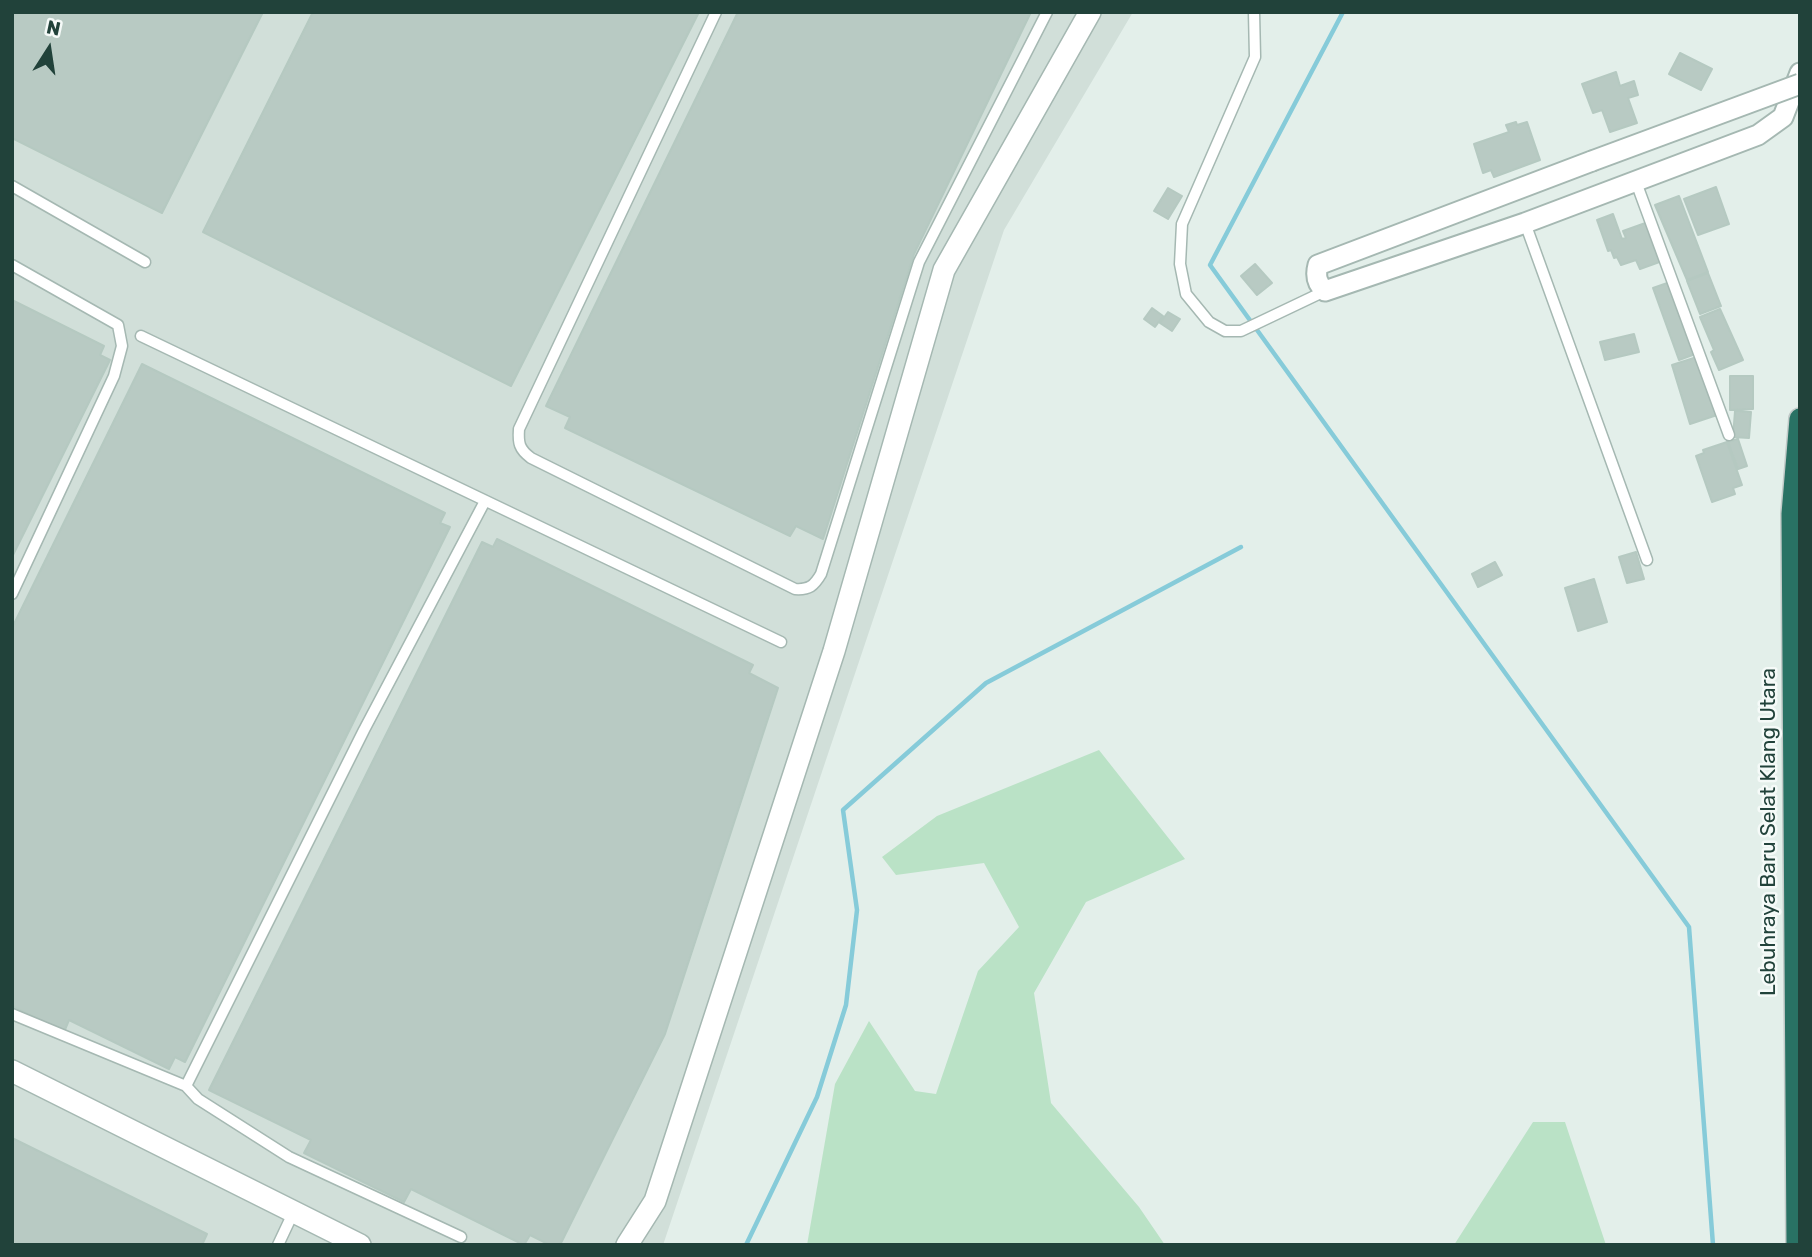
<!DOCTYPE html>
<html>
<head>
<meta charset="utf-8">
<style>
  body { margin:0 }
  #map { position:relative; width:1812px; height:1257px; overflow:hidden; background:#e3efea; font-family:Rubik,sans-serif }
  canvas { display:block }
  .frame { position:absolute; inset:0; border:14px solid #21423a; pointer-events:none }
  .north { position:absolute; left:14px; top:14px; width:70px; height:70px; -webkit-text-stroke:5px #f5faf8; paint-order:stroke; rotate:12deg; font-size:19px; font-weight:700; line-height:28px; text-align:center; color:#21423a }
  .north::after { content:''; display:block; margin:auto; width:24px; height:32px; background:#21423a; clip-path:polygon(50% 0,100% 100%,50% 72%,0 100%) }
</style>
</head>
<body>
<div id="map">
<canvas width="1812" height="1257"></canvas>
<div class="frame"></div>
<div class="north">N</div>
</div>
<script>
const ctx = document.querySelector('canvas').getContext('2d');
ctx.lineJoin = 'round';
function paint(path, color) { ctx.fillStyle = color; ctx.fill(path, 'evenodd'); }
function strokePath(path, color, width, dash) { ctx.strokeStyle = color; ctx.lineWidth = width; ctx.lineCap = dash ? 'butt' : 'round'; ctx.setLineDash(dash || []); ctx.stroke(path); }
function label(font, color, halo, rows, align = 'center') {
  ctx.font = font + ' Rubik,sans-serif'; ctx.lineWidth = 5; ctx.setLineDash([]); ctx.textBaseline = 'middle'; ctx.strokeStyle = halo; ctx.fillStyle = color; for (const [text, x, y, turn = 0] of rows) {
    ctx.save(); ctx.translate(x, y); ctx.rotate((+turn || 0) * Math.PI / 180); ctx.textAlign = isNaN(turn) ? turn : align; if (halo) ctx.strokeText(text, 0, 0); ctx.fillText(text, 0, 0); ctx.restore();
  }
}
const built = new Path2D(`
  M12 12H1133L1004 230 663 1245H12Z`);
const green = new Path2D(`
  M1099 750 1185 859 1086 902 1034 993 1051 1103 1139 1207 1165 1245H807L835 1084 869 1021 915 1091 936 1094 978 971 1019 927 984 863 896 875 882 857 937 816Z
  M1533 1122H1565L1606 1245H1454Z`);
const stream = new Path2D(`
  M1343 12 1210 265 1689 927 1713 1245
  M746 1245 817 1097 846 1005 857 910 843 810 986 683 1241 547`);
const building = new Path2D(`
  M12 12H263L162 213 12 138Z
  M313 12H699L511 386 203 232Z
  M738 12H1031L914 254 823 539 796 526 790 536 565 428 570 417 546 406Z
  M1680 53 1712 69 1701 90 1669 74Z
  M1616 72 1620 86 1634 81 1638 95 1628 98 1637 123 1610 132 1602 110 1593 113 1582 84Z
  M1516 122 1517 125 1527 122 1540 160 1494 177 1491 170 1483 173 1474 144 1509 132 1506 125Z
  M1716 187 1729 224 1698 235 1684 199Z
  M1168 188 1182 196 1168 219 1154 211Z
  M1679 196 1708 272 1687 280 1655 205Z
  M1613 214 1622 239 1626 238 1623 231 1651 221 1665 260 1640 269 1636 260 1621 265 1617 257 1614 258 1611 250 1608 251 1597 220Z
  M1255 264 1272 283 1257 295 1241 276Z
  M1708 273 1721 306 1700 314 1687 281Z
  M1673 281 1698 353 1679 360 1653 288Z
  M12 300 104 346 100 355 110 360 12 557Z
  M1152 308 1163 316 1155 327 1144 319Z
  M1720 309 1743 360 1719 370 1711 352 1714 350 1700 317Z
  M1168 312 1180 319 1172 331 1160 323Z
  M1634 334 1639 352 1605 360 1600 342Z
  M1697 357 1717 415 1690 424 1672 365Z
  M142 364 445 513 440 523 450 527 185 1062 175 1057 169 1069 69 1020 64 1032 12 1006V628Z
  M1730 376H1753V409L1730 410Z
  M1735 411 1751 412 1749 438 1733 437Z
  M1738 439 1747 466 1738 469 1728 442Z
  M1727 442 1742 485 1733 488 1735 494 1712 502 1696 456 1704 453 1703 450Z
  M497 539 753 665 749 673 778 688 665 1034 560 1245H550L530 1235 524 1245 411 1189 404 1202 304 1153 311 1140 209 1090 482 542 493 547Z
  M1636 552 1644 579 1627 583 1619 557Z
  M1495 562 1502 575 1478 587 1472 574Z
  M1594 579 1607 622 1578 631 1565 588Z
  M12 1138 207 1234 202 1245H12Z`);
const service = new Path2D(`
  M716 12 519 429C518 443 519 449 531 458L795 589C809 590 814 586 821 574L919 262 1047 12
  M1254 12 1255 57 1182 224 1180 264 1186 294 1209 322 1225 331H1241L1325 291
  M1636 182 1729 435
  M12 186 145 262
  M1525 223 1647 560
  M12 265 118 325 122 346 114 376 12 594
  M141 336 781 642
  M12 1014 186 1086
  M461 1237 289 1157 198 1099 186 1086 364 730 485 501
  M278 1245 294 1211`);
const minor = new Path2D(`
  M1592 161 1318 265C1315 276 1317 284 1325 291L1525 223 1758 135 1783 117 1800 73`);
const tertiary = new Path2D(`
  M12 1071 360 1245
  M627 1245 655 1201 834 651 944 270 1090 12`);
const motorway = new Path2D(`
  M1797 1245 1792 514 1800 419`);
const minorBridge = new Path2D(`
  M1592 161 1800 84`);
const streetNames = [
  ["Lebuhraya Baru Selat Klang Utara",1769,832,-90]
];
paint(built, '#d1dfd9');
paint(green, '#bae2c6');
strokePath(stream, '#86cbd9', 4.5);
paint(building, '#b8cac3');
strokePath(building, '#b5c9c1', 2);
strokePath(service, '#a5b8b2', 13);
strokePath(minor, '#a5b8b2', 23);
strokePath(tertiary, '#a5b8b2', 24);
strokePath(motorway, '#c1cac8', 24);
strokePath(service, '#fff', 10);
strokePath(minor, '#fff', 19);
strokePath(tertiary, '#fff', 21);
strokePath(motorway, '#297264', 21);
strokePath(minorBridge, '#a5b8b2', 23, []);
strokePath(minorBridge, '#fff', 19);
label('21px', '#21423a', '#f5faf8', streetNames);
</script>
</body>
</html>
